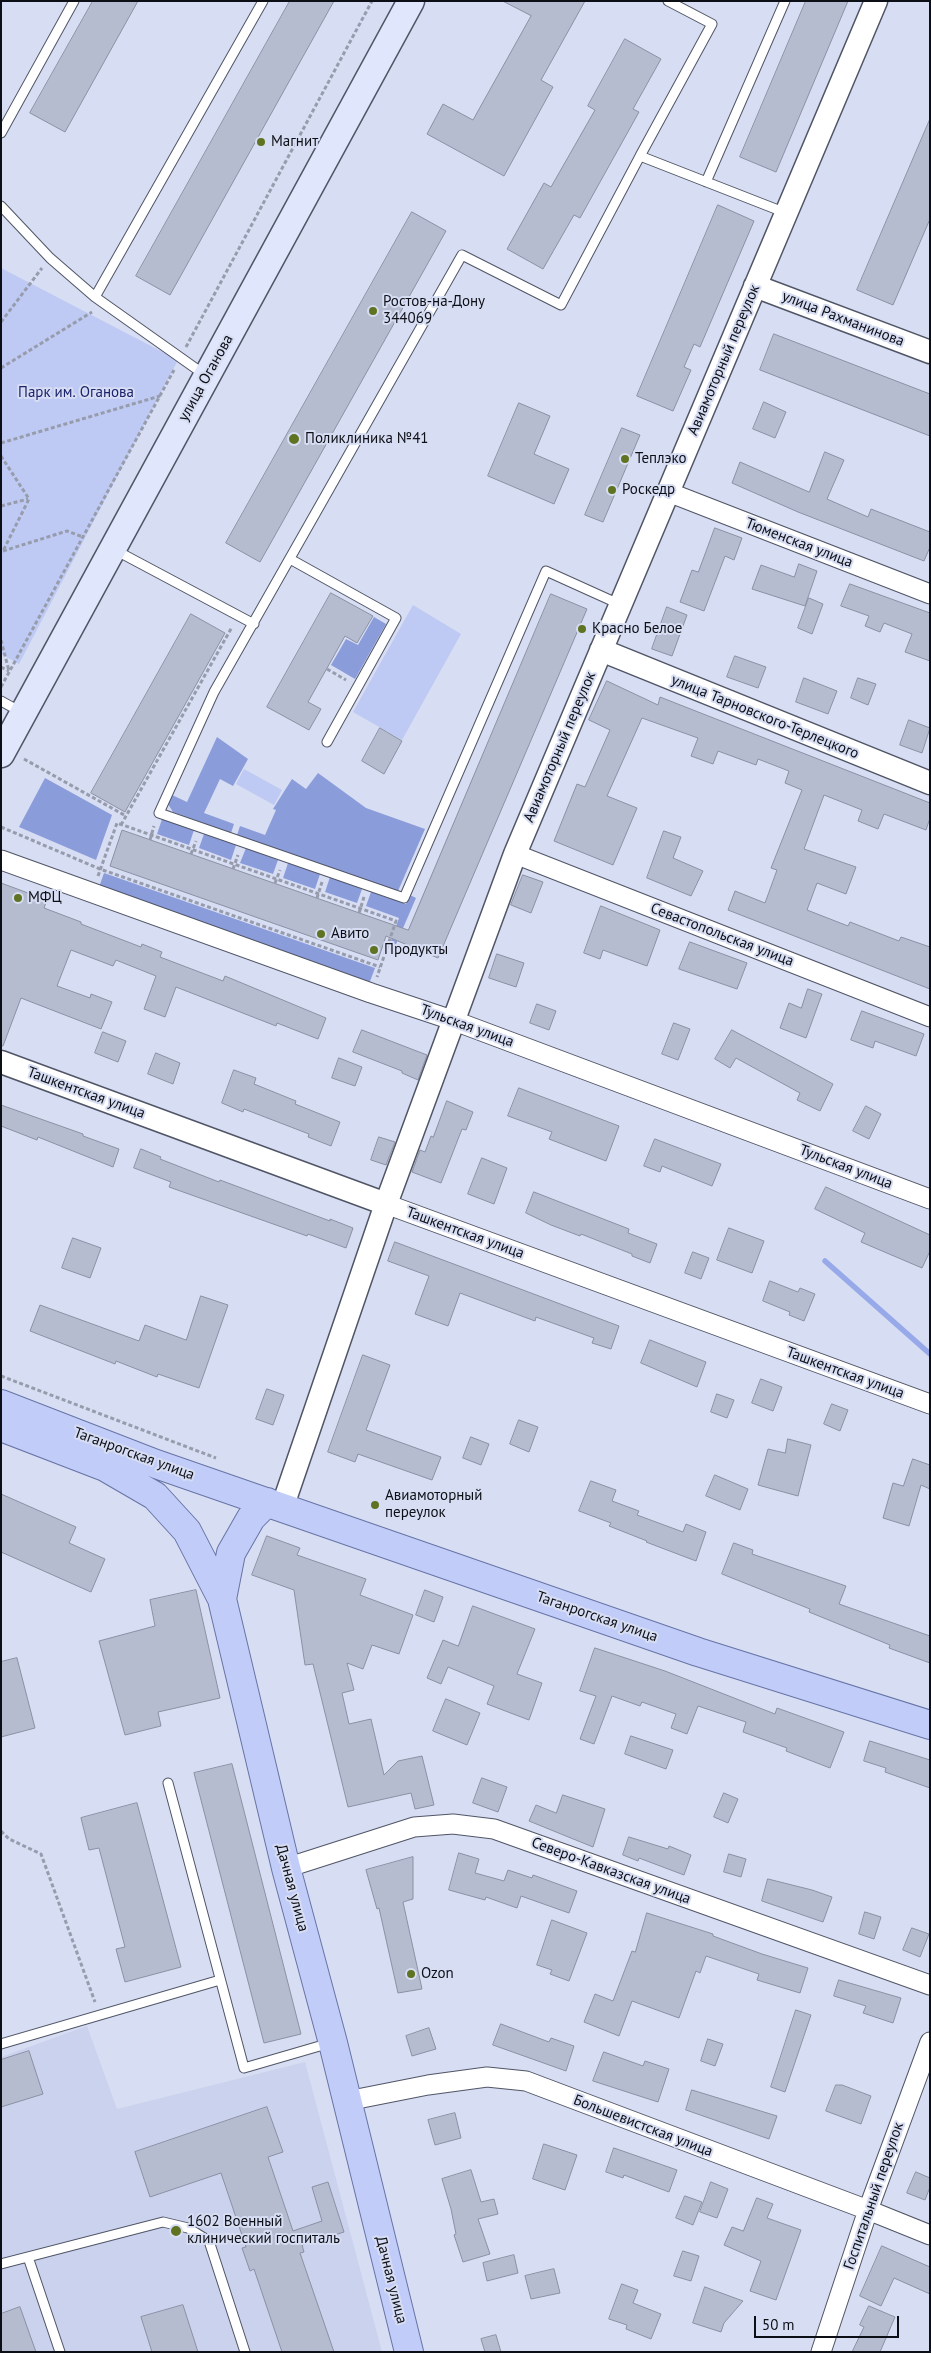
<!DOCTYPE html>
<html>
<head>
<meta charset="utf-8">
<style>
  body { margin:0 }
  #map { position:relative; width:931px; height:2353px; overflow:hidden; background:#d7ddf2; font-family:"PT Sans",sans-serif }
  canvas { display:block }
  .frame { position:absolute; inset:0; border:2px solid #0d0f16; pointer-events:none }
  .scale { position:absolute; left:754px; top:2316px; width:145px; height:22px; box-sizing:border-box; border:2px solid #0d0f16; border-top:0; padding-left:6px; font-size:15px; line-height:18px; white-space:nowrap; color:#0d0f16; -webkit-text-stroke:4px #d7ddf2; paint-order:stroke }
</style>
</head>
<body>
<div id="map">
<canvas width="931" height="2353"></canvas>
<div class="frame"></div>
<div class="scale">50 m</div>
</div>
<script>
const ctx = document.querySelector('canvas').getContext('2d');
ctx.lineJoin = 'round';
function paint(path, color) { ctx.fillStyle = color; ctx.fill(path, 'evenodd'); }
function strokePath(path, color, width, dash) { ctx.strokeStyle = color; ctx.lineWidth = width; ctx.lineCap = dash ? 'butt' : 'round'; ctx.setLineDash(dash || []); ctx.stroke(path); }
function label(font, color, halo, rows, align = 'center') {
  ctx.font = font + ' "PT Sans",sans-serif'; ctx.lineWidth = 4; ctx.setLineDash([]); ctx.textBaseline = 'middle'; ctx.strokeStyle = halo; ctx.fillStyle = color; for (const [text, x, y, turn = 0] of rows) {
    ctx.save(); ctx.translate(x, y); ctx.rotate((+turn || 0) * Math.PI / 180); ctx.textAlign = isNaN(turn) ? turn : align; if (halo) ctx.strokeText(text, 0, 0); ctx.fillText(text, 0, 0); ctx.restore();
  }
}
const built = new Path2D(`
  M87 2026 117 2109 305 2062 382 2352H1V2057Z`);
const green = new Path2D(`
  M1 268 178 360 19 664 1 654Z
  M413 605 461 634 402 740 353 712Z
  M244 769 282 790 274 805 236 784Z`);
const forest = new Path2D(`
  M374 617 386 624 355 679 331 665 346 639 358 645Z
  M217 737 248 759 233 786 220 779 204 813 234 824 231 833 173 812 168 804 172 795 187 802Z
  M318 773 366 808 425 829 398 891 237 835 240 826 265 835 276 810 273 809 292 779 306 789Z
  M45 778 112 815 96 860 19 827Z
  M162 819 194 830 189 845 157 834Z
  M204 834 236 845 231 860 199 848Z
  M246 848 278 860 273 874 240 863Z
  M288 863 320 874 315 889 283 878Z
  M104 873 375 968 369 984 98 890Z
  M330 877 362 889 357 903 325 892Z
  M371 892 406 904 410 895 416 898 394 949 391 941 399 918 366 906Z`);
const stream = new Path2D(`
  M825 1261 930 1354`);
const building = new Path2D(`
  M93 1H138L65 132 30 113Z
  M290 1H334L170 295 136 276Z
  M503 1H585L541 80 553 87 504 176 427 134 443 104 473 120 531 16Z
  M806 1H848L776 172 740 157Z
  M625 39 661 59 633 109 639 112 580 218 574 215 543 269 507 249 544 183 551 187 595 110 588 106Z
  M930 119V219L893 305 857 290Z
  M718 205 754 221 700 347 694 344 684 367 691 370 673 411 637 396Z
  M412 212 446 231 260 562 226 543Z
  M774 334 930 394V436L760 370Z
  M764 402 786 412 775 438 753 429Z
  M519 403 550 416 534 454 569 469 554 504 488 476Z
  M622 428 640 435 603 522 585 515Z
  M825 452 844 460 827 499 868 517 871 509 930 532V547L924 561 798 512 732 483 740 462 809 492Z
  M715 528 742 538 734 560 725 556 704 611 680 602 692 570 698 572Z
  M799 564 817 571 805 606 752 589 761 565 794 577Z
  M850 584 930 613V661L905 652 912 634 884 623 880 632 865 626 869 616 841 606Z
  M331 593 373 616 357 643 345 636 308 702 321 709 309 730 267 707Z
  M551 594 587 609 438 958 386 936 378 960 110 866 122 830 408 930Z
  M809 598 823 604 812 634 798 628Z
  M667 607 687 615 672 656 652 649Z
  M191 614 225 633 125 812 91 793Z
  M735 656 766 667 758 688 727 677Z
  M804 678 837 691 828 714 796 702Z
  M858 678 876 684 868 705 851 698Z
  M607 681 658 705 660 697 930 803V818L926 830 884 814 878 829 858 821 862 810 824 795 804 849 856 867 846 894 817 883 807 910 848 926 850 922 899 941 901 937 930 947V989L728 910 735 891 765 903 777 870 771 868 802 790 785 783 789 771 758 759 756 765 718 751 713 764 691 756 698 738 642 718 607 796 637 808 613 865 554 841 577 784 585 787 610 730 589 720Z
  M909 720 930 728 922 753 900 745Z
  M380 728 402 741 384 774 362 761Z
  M664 831 681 837 673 858 703 871 691 896 647 878Z
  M523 875 543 882 531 913 511 905Z
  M1 883 47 900 44 908 81 922V924L141 947 142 944 162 952 160 957 223 981 225 976 326 1018 318 1039 277 1023 276 1026 176 987 165 1017 144 1009 156 976 116 960 113 966 71 950 57 986 90 998 91 994 112 1002 101 1029 21 998 3 1046H1Z
  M601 906 660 930 647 966 603 950 600 959 584 953Z
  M690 942 747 963 737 989 679 969Z
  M497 954 524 963 516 987 489 978Z
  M808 989 822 994 806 1038 780 1028 789 1003 801 1008Z
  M537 1004 556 1011 549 1030 530 1023Z
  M862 1011 924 1034 916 1056 875 1041 873 1048 851 1040Z
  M674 1023 690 1029 678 1060 662 1054Z
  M362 1030 427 1055 418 1080 402 1073V1071L353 1052Z
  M732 1030 833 1084 820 1111 797 1100 800 1093 736 1058 730 1068 715 1059Z
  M103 1032 126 1041 118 1062 95 1053Z
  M156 1053 180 1063 173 1084 148 1074Z
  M339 1058 362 1067 355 1086 332 1078Z
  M234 1070 256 1078 254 1084 296 1101 295 1104 340 1122 331 1146 308 1137 309 1134 244 1109 243 1112 222 1103Z
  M519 1088 619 1126 606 1161 549 1139 552 1132 508 1116Z
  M447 1101 473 1112 466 1130 462 1129 441 1183 412 1172 420 1150 425 1152 431 1136 433 1137Z
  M1 1105 83 1134V1136L119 1149 113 1167 38 1137 37 1140 1 1126Z
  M866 1106 881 1114 869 1139 853 1131Z
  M379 1137 395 1142 386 1165 371 1160Z
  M655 1139 721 1164 712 1186 662 1166 660 1172 644 1166Z
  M141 1149 161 1157 160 1159 219 1182 220 1180 330 1221V1219L353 1228 346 1248 308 1234 307 1236 169 1187 171 1182 134 1168Z
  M482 1158 507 1168 494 1204 468 1194Z
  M826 1187 930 1235V1251L922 1268 861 1242 865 1233 815 1209Z
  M534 1192 629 1229 628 1233 657 1244 650 1263 632 1256V1254L581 1234 580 1236 551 1225 526 1213Z
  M729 1228 764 1241 752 1273 717 1260Z
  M73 1238 101 1248 90 1278 62 1268Z
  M395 1242 619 1326 611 1349 592 1343 594 1338 536 1317 535 1321 460 1293 448 1326 415 1314 429 1276 388 1261Z
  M693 1252 709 1258 701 1279 685 1273Z
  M770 1281 798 1292 800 1288 815 1294 804 1321 789 1315 790 1312 763 1301Z
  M201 1296 228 1305 199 1388 158 1374 157 1377 116 1361 115 1364 30 1331 40 1305 139 1341 145 1325 186 1340Z
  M650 1340 706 1362 697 1387 641 1363Z
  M363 1355 390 1365 366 1430 441 1457 432 1480 358 1454 355 1462 328 1452Z
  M761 1379 782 1387 773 1411 752 1403Z
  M267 1389 284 1395 273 1425 256 1419Z
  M717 1394 734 1400 727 1418 711 1412Z
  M832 1404 848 1410 840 1431 824 1424Z
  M519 1420 538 1427 529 1452 510 1444Z
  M471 1437 489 1444 481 1465 463 1458Z
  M788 1439 811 1445 798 1496 758 1485 768 1449 785 1453Z
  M913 1459 930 1465V1489L921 1485 909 1526 883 1518 893 1483 903 1486Z
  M715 1475 748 1489 740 1510 706 1496Z
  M591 1481 616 1490 612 1501 639 1511 637 1515 683 1532 686 1524 706 1532 696 1561 646 1542 647 1541 609 1526 611 1523 579 1511Z
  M1 1494 76 1527 69 1543 105 1559 91 1592 1 1552Z
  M267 1536 300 1548 297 1555 366 1579 360 1595 413 1615 399 1654 372 1645 363 1669 347 1663 354 1690 342 1693 349 1724 371 1719 384 1775 398 1761 422 1756 434 1805 415 1809 411 1793 348 1807 313 1664 305 1665 294 1590 252 1575Z
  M734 1543 753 1550 752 1554 846 1586 839 1604 930 1636V1663L889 1648 890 1645 809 1612 810 1609 722 1574Z
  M196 1590 220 1698 158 1712 161 1726 125 1735 99 1641 155 1626 150 1600Z
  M425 1590 443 1597 434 1622 416 1615Z
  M473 1606 535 1629 517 1674 542 1683 529 1720 487 1704 494 1686 448 1667 441 1684 427 1678 443 1640 458 1646Z
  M595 1648 665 1671 775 1714 777 1708 844 1732 830 1768 786 1751 787 1748 743 1732 746 1722 698 1706 687 1734 671 1728 676 1714 642 1702 640 1706 612 1696 594 1744 580 1739 596 1696 580 1691Z
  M17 1658 35 1728 1 1737V1662Z
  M446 1699 480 1713 467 1745 433 1731Z
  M631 1736 673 1750 666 1769 625 1754Z
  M870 1741 930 1760V1788L885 1772 886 1768 864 1761Z
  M232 1764 301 2034 264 2043 194 1773Z
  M482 1778 507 1787 498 1812 473 1803Z
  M724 1793 738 1799 728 1823 714 1817Z
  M563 1795 605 1809 593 1847 529 1821 536 1805 556 1813Z
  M137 1803 181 1967 125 1982 116 1949 125 1947 99 1848 89 1850 81 1818Z
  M629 1837 668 1849 669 1846 691 1855 684 1875 639 1858 638 1861 623 1855Z
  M459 1853 479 1859 475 1873 504 1881 508 1870 532 1878 533 1875 577 1891 569 1913 521 1896 517 1908 486 1897 485 1900 449 1890Z
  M729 1854 746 1859 741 1877 724 1872Z
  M413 1857V1899L403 1902 422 1989 398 1993 379 1908 377 1909 366 1870Z
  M768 1879 812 1890 832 1897 823 1922 762 1901Z
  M865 1912 881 1917 874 1939 859 1934Z
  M647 1913 713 1934V1936L762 1954 808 1968 800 1993 757 1980 759 1974 706 1956 700 1973 696 1971 679 2018 632 2001 619 2036 584 2022 595 1994 613 2001 632 1951 635 1952Z
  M552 1920 587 1933 569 1981 550 1974 552 1970 537 1965Z
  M912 1928 929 1934 920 1957 903 1950Z
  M839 1980 901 1998 893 2023 863 2013 866 2006 834 1996Z
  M796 2010 811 2015 785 2092 771 2087Z
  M501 2024 549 2042 551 2038 574 2046 566 2071 493 2045Z
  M429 2028 436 2049 412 2056 406 2036Z
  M708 2039 723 2044 715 2066 701 2061Z
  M29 2051 43 2094 1 2107V2060Z
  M604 2052 643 2066 645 2061 669 2069 658 2102 593 2081Z
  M836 2085H842L871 2096 861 2124 826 2111Z
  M692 2090 777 2116 769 2139 686 2110Z
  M267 2107 283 2152 268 2157 293 2231 322 2221 312 2187 328 2182 344 2232 302 2245 304 2252 300 2253 334 2352H282L254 2269 250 2271 242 2248 246 2247 221 2173 150 2197 135 2152Z
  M455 2113 461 2138 435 2145 428 2120Z
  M544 2144 577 2155 565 2190 533 2179Z
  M614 2148 677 2170 669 2192 624 2175 623 2178 606 2172Z
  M471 2170 481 2202 494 2199 498 2214 478 2219 490 2254 463 2262 454 2235 456 2234 451 2209 442 2179Z
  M916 2172 930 2178V2187L925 2200 907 2193Z
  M711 2182 728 2189 717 2218 700 2212Z
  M685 2196 702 2202 693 2225 676 2218Z
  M757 2198 773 2204 767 2218 801 2230 776 2300 750 2291 761 2261 724 2245 732 2227 743 2231Z
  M882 2246 930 2267V2294L894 2278 881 2306 860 2296Z
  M683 2251 699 2256 691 2281 674 2276Z
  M514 2255 518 2273 487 2281 483 2263Z
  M554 2269 560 2293 531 2299 525 2276Z
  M622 2284 638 2290 633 2303 661 2314 651 2339 626 2329 627 2325 609 2319Z
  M705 2287 743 2301 724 2323 721 2332 693 2323Z
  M183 2305 198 2352H152L141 2317Z
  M869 2306 895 2317 880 2352H852L864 2327 860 2325Z
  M20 2307 36 2352H1V2314Z
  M496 2335 501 2352H485L481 2339Z`);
const path = new Path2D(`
  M1 322 42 268
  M186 347 372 1
  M1 368 92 312
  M1 443 160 396
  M1 456 29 499 3 551
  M1 506 28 499
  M3 551 67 531 83 537
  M1 640 9 671
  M1 667 9 671
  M327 669 346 680
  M1 687 174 370
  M24 759 126 816
  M121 825 232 627
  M1 827 100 869 380 967
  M150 840 154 826
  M191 854 196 841
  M233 869 238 855
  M98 876 117 823 396 921 377 977
  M275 883 280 870
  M317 898 322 882
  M359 913 364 897
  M1 1376 216 1458
  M1 1831 9 1839 41 1854 95 2002`);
const service = new Path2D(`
  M1 133 74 1
  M640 156 712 24 668 1
  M706 182 785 1
  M1 206 50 258 95 297 205 375
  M95 297 263 1
  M115 550 254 624
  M290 559 396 618 327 742
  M619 604 546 571 404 898 159 813 214 692 462 255 561 305 640 156 786 213
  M1 701 21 712
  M168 1783 244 2068 330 2043
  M1 2044 220 1980
  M28 2257 60 2352
  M1 2264 163 2222 188 2228 209 2241 245 2352`);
const minor = new Path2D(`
  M668 492 930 594
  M515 854 930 1017
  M1 860 371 993 452 1020 930 1199
  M386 1204 930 1404
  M286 1868 414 1827 453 1824 494 1829 930 1985
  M347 2101 428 2085 487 2077 526 2081 868 2210 930 2235
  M821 2352 868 2210 930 2042`);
const tertiary = new Path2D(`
  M755 286 930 352
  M601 650 930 783
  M1 1062 386 1204
  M282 1508 386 1204 515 854 876 1`);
const secondary = new Path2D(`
  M1 754 411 1`);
const primary = new Path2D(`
  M1 1404 156 1464 698 1652 930 1725
  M1 1427 105 1467 155 1496 187 1531 222 1599 286 1868 333 2043 409 2352
  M222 1599 231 1553 251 1518 267 1502`);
const markers = [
  [261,142,5,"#5f7322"],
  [373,311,5,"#5f7322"],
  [294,439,6,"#5f7322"],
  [625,459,5,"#5f7322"],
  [612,490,5,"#5f7322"],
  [582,629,5,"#5f7322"],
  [18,898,5,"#5f7322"],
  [321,934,5,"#5f7322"],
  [374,950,5,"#5f7322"],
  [375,1505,5,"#5f7322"],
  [411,1974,5,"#5f7322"],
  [176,2231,6,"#5f7322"]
];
const poiNames = [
  ["Магнит",271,142],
  ["Ростов-на-Дону",383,302],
  ["344069",383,319],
  ["Поликлиника №41",305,439],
  ["Теплэко",635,459],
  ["Роскедр",622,490],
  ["Красно Белое",592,629],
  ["МФЦ",28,898],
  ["Авито",331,934],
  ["Продукты",384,950],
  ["Авиамоторный",385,1496],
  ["переулок",385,1513],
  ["Ozon",421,1974],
  ["1602 Военный",187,2222],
  ["клинический госпиталь",187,2239]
];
const streetNames = [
  ["улица Рахманинова",843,319,21],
  ["Авиамоторный переулок",724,360,-67],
  ["улица Оганова",206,378,-61],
  ["Тюменская улица",799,543,21],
  ["улица Тарновского-Терлецкого",765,717,22],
  ["Авиамоторный переулок",560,747,-67],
  ["Севастопольская улица",722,935,21],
  ["Тульская улица",467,1026,20],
  ["Ташкентская улица",86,1093,20],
  ["Тульская улица",846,1167,21],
  ["Ташкентская улица",465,1233,20],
  ["Ташкентская улица",845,1373,20],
  ["Таганрогская улица",134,1454,20],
  ["Таганрогская улица",597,1617,19],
  ["Северо-Кавказская улица",611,1871,20],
  ["Дачная улица",292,1888,75],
  ["Большевистская улица",643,2126,21],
  ["Госпитальный переулок",874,2196,-71],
  ["Дачная улица",391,2280,76]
];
const parkNames = [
  ["Парк им. Оганова",76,393]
];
paint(built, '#cad2ed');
paint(green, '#becaf3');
paint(forest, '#8b9cdb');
strokePath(stream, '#97a9e9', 5.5);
paint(building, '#b6bcd0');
strokePath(building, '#8b91a4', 1);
strokePath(service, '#505566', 11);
strokePath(minor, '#505566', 21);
strokePath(tertiary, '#505566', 25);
strokePath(secondary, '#505566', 29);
strokePath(primary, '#6774a6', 30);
strokePath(path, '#979cad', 3, [4, 2.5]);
strokePath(service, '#fff', 9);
strokePath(minor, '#fff', 19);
strokePath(tertiary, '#fff', 22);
strokePath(secondary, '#e0e6fc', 26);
strokePath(primary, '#c1cdf8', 28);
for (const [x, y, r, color] of markers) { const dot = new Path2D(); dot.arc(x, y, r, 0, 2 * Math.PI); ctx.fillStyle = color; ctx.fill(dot); strokePath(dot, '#d7ddf2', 2); }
label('15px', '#0d0f16', '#d7ddf2', poiNames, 'left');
label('15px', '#0d0f16', '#d7ddf2', streetNames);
label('15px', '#1b236c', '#d7ddf2', parkNames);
</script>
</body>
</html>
